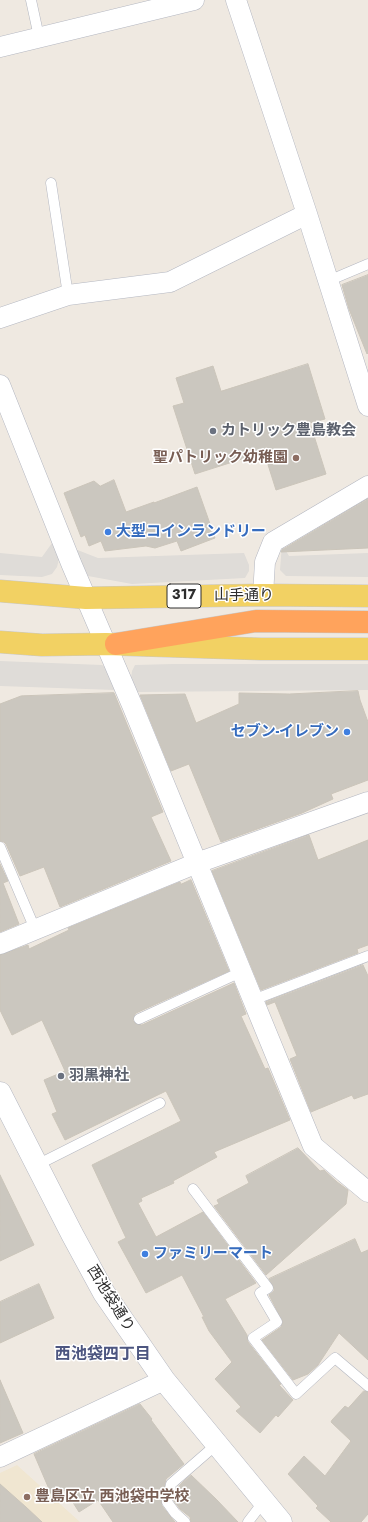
<!DOCTYPE html>
<html>
<head>
<meta charset="utf-8">
<style>
  body { margin:0 }
  canvas { display:block; background:#efe9e1 }
</style>
</head>
<body>
<canvas width="368" height="1522"></canvas>
<script>
const ctx = document.querySelector('canvas').getContext('2d');
ctx.lineJoin = 'round';
function paint(path, color) { ctx.fillStyle = color; ctx.fill(path, 'evenodd'); }
function strokePath(path, color, width, dash) { ctx.strokeStyle = color; ctx.lineWidth = width; ctx.lineCap = dash ? 'butt' : 'round'; ctx.setLineDash(dash || []); ctx.stroke(path); }
function label(font, color, halo, rows, align = 'center') {
  ctx.font = font + ' Jost,"Noto Sans JP",sans-serif'; ctx.lineWidth = 3; ctx.setLineDash([]); ctx.textBaseline = 'middle'; ctx.strokeStyle = halo; ctx.fillStyle = color; for (const [text, x, y, turn = 0] of rows) {
    ctx.save(); ctx.translate(x, y); ctx.rotate((+turn || 0) * Math.PI / 180); ctx.textAlign = isNaN(turn) ? turn : align; if (halo) ctx.strokeText(text, 0, 0); ctx.fillText(text, 0, 0); ctx.restore();
  }
}
const education = new Path2D(`
  M17 1465 80 1522H0V1473Z`);
const plaza = new Path2D(`
  M52 543 59 559 57 567 52 574 42 577 0 575V553L42 557Z
  M282 544 289 556 368 553V577L286 576 280 570Z
  M75 549 98 558 244 553 249 565V571L245 578 132 584 88 576Z
  M0 661 102 665 108 669 115 690 0 686Z
  M173 664H368V690L136 692 131 678 132 671 135 665Z`);
const building = new Path2D(`
  M368 275V353L367 354 349 309 342 285Z
  M308 364 325 419 310 423 326 474 276 490 264 452 195 474 173 406 184 403 176 378 213 366 221 391Z
  M114 480 126 512 154 502V503L197 487 215 538 181 551 177 541 155 548 146 546 105 551 101 541 89 546 85 535 81 537 64 493 94 481 100 486Z
  M368 499V548L281 552 282 550Z
  M358 691 360 700 368 722V780L331 794 333 799 302 813 221 842 189 764 171 771 140 695 185 694 196 723 239 704V693L289 694Z
  M114 693 163 812 151 817 171 861 60 907 44 867 20 876 6 844 4 842 0 841V704L21 696Z
  M309 835 318 860 368 840V945L357 949 358 953 261 990 212 871Z
  M0 864 8 881 3 883 19 924 0 932Z
  M191 880 229 971 136 1013 134 1016 133 1021 136 1024 142 1025 234 983 246 1014 241 1016 265 1069 268 1068 290 1120 214 1152 217 1157 173 1181 174 1183 141 1198 142 1201 138 1203 156 1237 203 1212 256 1283 225 1299 247 1335 248 1342 281 1384 279 1385 293 1400 278 1417 276 1415 260 1433 236 1411 241 1407 215 1379 232 1362 209 1331 202 1317H204L182 1275 146 1293 118 1242 126 1238 92 1165 181 1121 166 1091 65 1140 52 1114 57 1112 44 1080 65 1071 42 1020 12 1035 0 1010V955L28 945 29 949 69 930 68 928 180 882 181 884Z
  M363 965 368 976V1094L354 1099 352 1095 311 1112 290 1059 297 1056 275 1002 267 1005 266 1002Z
  M298 1148 320 1171 324 1170 337 1182 348 1190 346 1204 266 1275 214 1206 219 1204 217 1200 249 1183 246 1176Z
  M0 1175 34 1245 0 1261Z
  M355 1239 361 1253 368 1250V1360L339 1333 318 1365 308 1374 293 1380 262 1340 281 1327 283 1322 269 1295 274 1291V1288L269 1279Z
  M39 1284 54 1318 0 1343V1302Z
  M0 1380 23 1433 0 1443Z
  M364 1391 368 1392V1514L361 1522H331L316 1508 318 1506 288 1474 304 1456 325 1476 351 1441 331 1422 332 1420 345 1406 348 1408Z
  M140 1404 152 1419 151 1420 184 1464 166 1479 161 1501 162 1506 175 1522H113L98 1500 79 1512 65 1490 52 1496 34 1454Z
  M191 1475 216 1499 238 1522H191L190 1517 180 1509 174 1501 177 1488Z
  M0 1484 26 1507 42 1522H0Z`);
const lane = new Path2D(`
  M31 0 39 37
  M51 183 68 295
  M328 281 368 264
  M0 847 35 929
  M253 1000 368 956
  M139 1019 241 972
  M37 1165 160 1103
  M193 1189 268 1288 260 1293 277 1322 253 1338 296 1394 335 1358 368 1386
  M185 1522 175 1513 167 1502 171 1484 217 1444
  M248 1522 264 1501`);
const street = new Path2D(`
  M236 0 307 214 368 406
  M0 47 194 0
  M0 318 68 295 170 282 307 214
  M0 385 71 563 132 705 313 1146 368 1192
  M263 595 265 562 273 542 368 486
  M0 944 197 863 368 802
  M0 1457 164 1380`);
const secondary = new Path2D(`
  M0 1093 72 1234 104 1293 164 1380 281 1522`);
const primary = new Path2D(`
  M0 591 86 598 263 595 368 596
  M0 642 42 645 106 644 261 649H368`);
const highway = new Path2D(`
  M116 644 256 621 368 622`);
const markers = [
  [213,431,4,"#6b7280"],
  [296,458,4,"#8d6e63"],
  [108,532,4,"#3f7fe0"],
  [347,732,4,"#3f7fe0"],
  [61,1076,4,"#6b7280"],
  [145,1254,4,"#3f7fe0"],
  [27,1497,4,"#8d6e63"]
];
const shields = [
  [184,596,34]
];
const shieldNames = [
  ["317",184,596]
];
const worshipNames = [
  ["カトリック豊島教会",221,431],
  ["羽黒神社",69,1076]
];
const educationNames = [
  ["聖パトリック幼稚園",288,458],
  ["豊島区立 西池袋中学校",35,1497,"left"]
];
const shopNames = [
  ["大型コインランドリー",116,532],
  ["セブン-イレブン",339,732,"right"],
  ["ファミリーマート",153,1254]
];
const streetNames = [
  ["山手通り",244,596],
  ["西池袋通り",110,1299,58]
];
const neighbourhoodNames = [
  ["西池袋四丁目",103,1355]
];
paint(education, '#f0e6d1');
paint(plaza, '#dfdcd8');
paint(building, '#cbc7bf');
strokePath(building, '#cbc5ba', 1);
strokePath(lane, '#b4b7c1', 11);
strokePath(street, '#b4b7c1', 21);
strokePath(secondary, '#b4b7c1', 23);
strokePath(primary, '#c9c9c9', 23);
strokePath(highway, '#c9c9c9', 23);
strokePath(lane, '#fff', 10);
strokePath(street, '#fff', 20);
strokePath(secondary, '#fff', 22);
strokePath(primary, '#f2d163', 22);
strokePath(highway, '#ffa35c', 22);
for (const [x, y, r, color] of markers) { const dot = new Path2D(); dot.arc(x, y, r, 0, 2 * Math.PI); ctx.fillStyle = color; ctx.fill(dot); strokePath(dot, '#fff', 1.5); }
for (const [x, y, w] of shields) { const box = new Path2D(); box.roundRect(x - w / 2, y - 12, w, 24, 3); ctx.fillStyle = '#fff'; ctx.fill(box); strokePath(box, '#2e2e2e', 1); }
label('bold 14px', '#2e2e2e', null, shieldNames);
label('bold 15px', '#5b616d', '#fff', worshipNames, 'left');
label('bold 15px', '#785e54', '#fff', educationNames, 'right');
label('bold 15px', '#366cbe', '#fff', shopNames, 'left');
label('15px', '#2e2e2e', '#fff', streetNames);
label('bold 16px', '#4d5680', '#fff', neighbourhoodNames);
</script>
</body>
</html>
